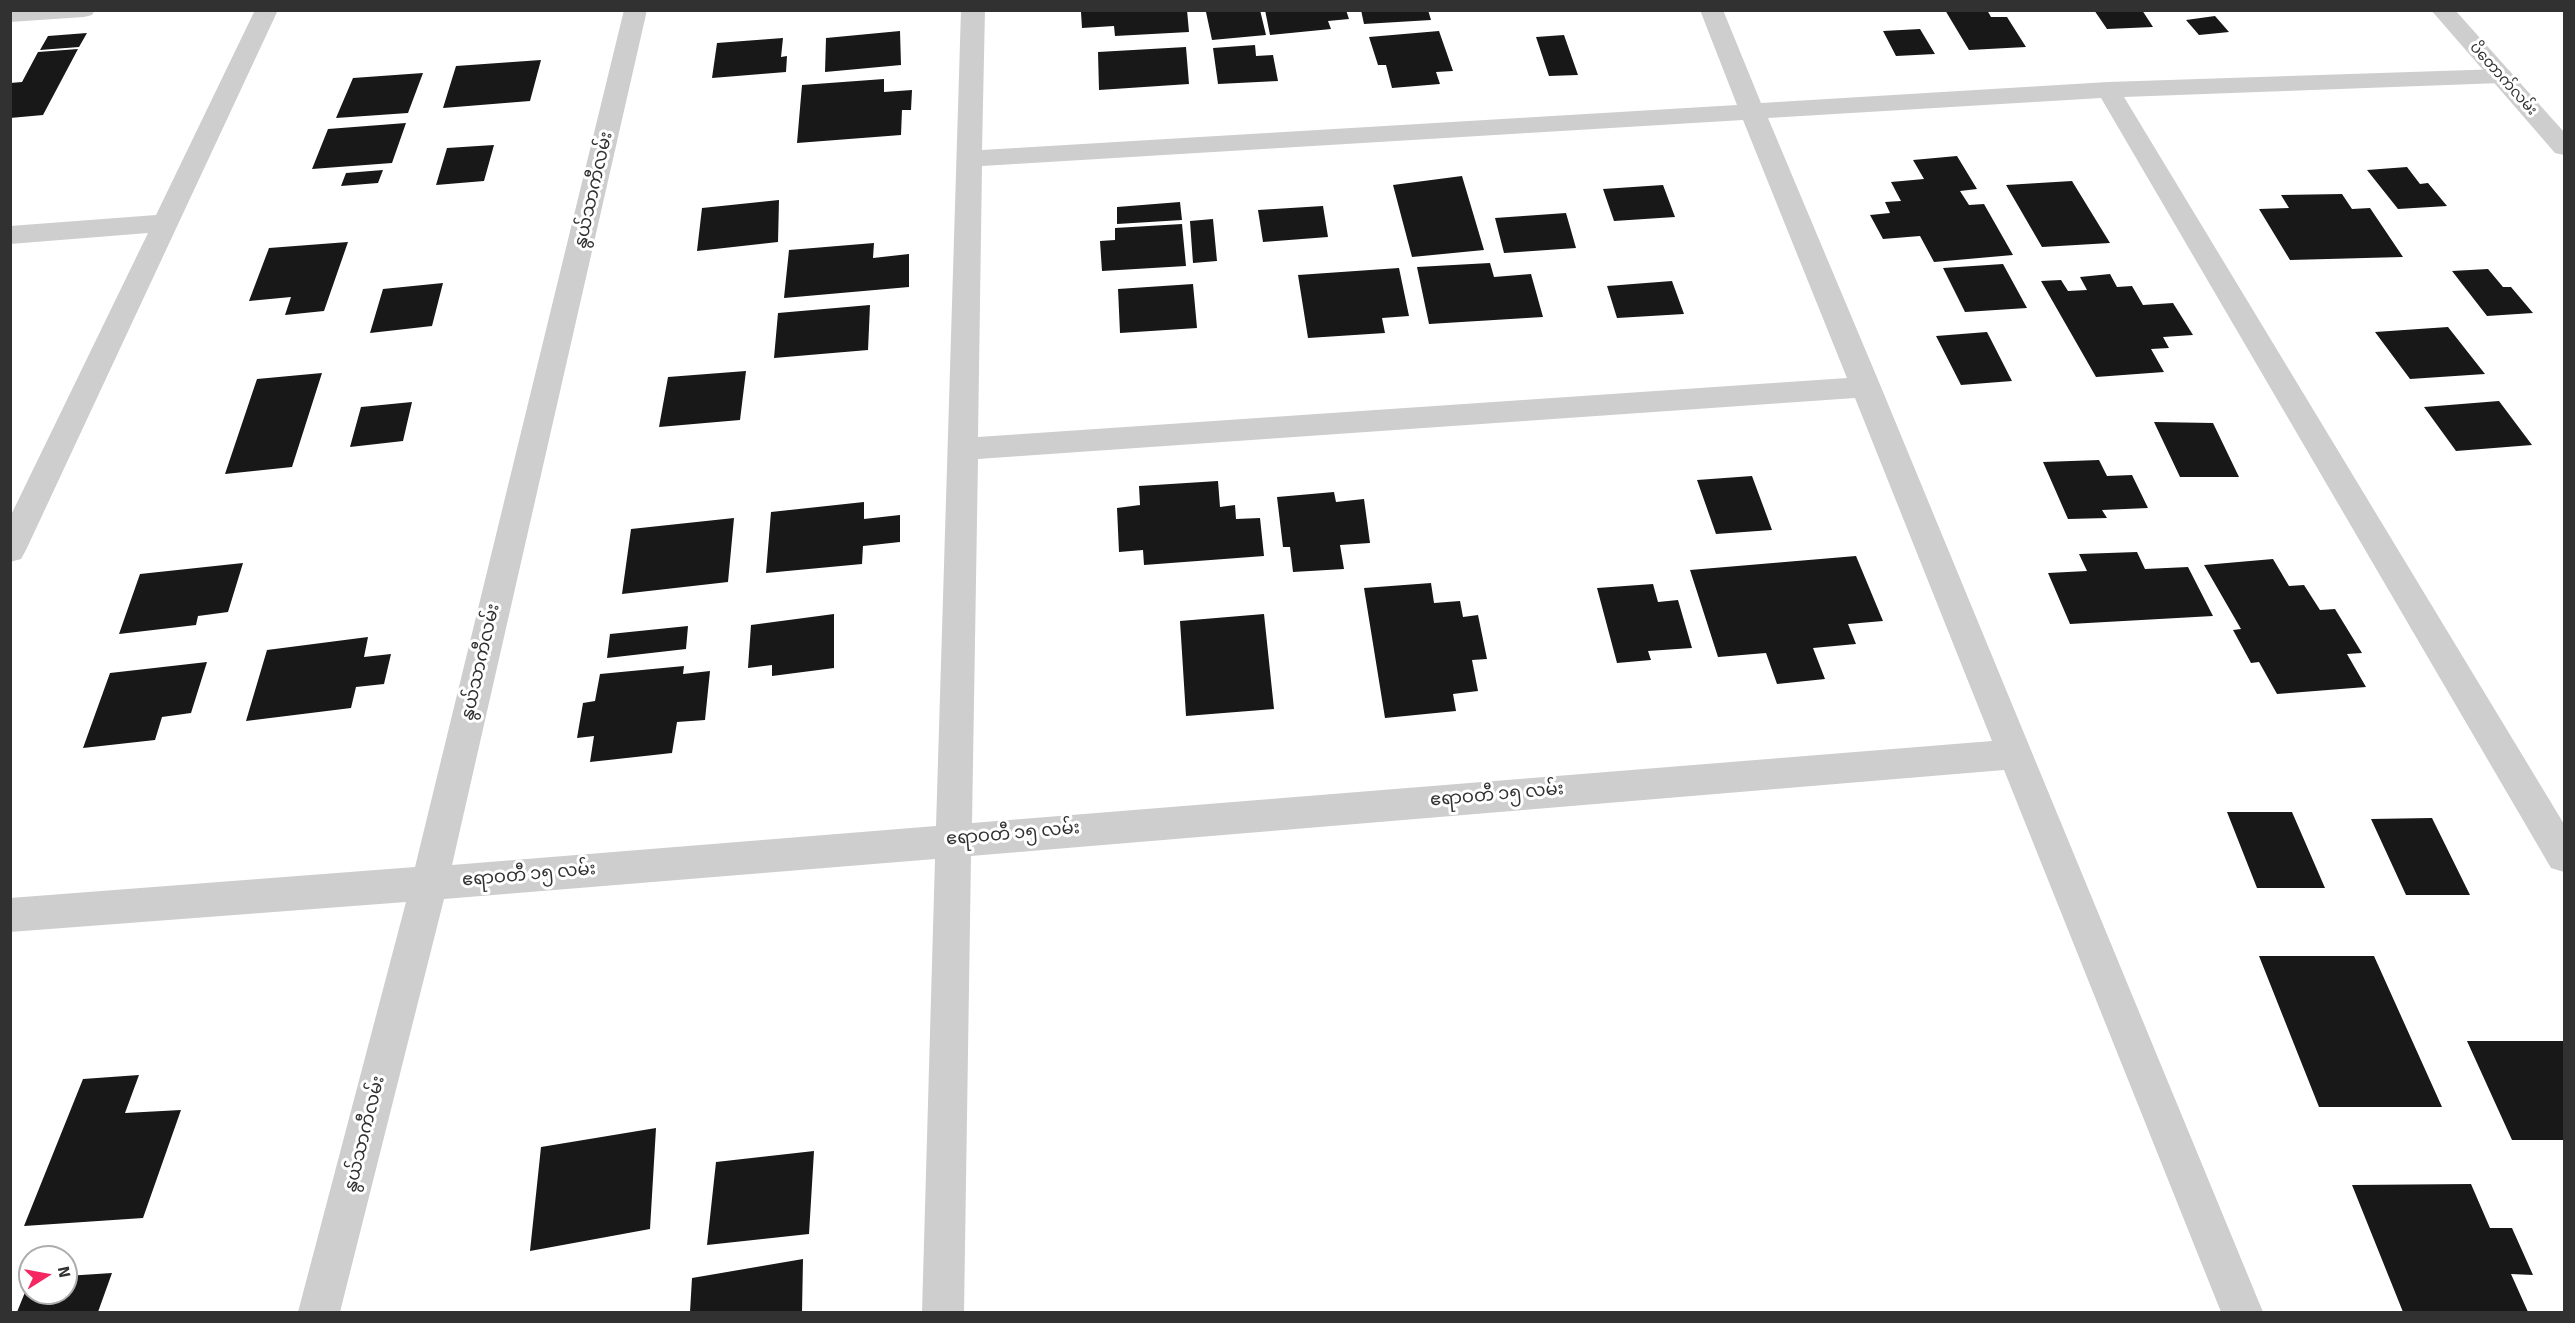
<!DOCTYPE html>
<html>
<head>
<meta charset="utf-8">
<style>
  body { margin:0 }
  #map { position:relative; width:2575px; height:1323px; overflow:hidden; background:#fff; font-family:Signika,sans-serif }
  canvas { display:block }
  .frame { position:absolute; inset:0; border:12px solid #313131; pointer-events:none }
  .north { position:absolute; left:18px; top:1245px; width:60px; height:60px; box-sizing:border-box; background:#fff; border:2px solid #adadad; border-radius:50%; rotate:79deg; font-size:16px; font-weight:700; line-height:24px; text-align:center; color:#313131 }
  .north::after { content:''; display:block; margin:auto; width:21px; height:27px; background:#f52662; clip-path:polygon(50% 0,100% 100%,50% 72%,0 100%) }
</style>
</head>
<body>
<div id="map">
<canvas width="2575" height="1323"></canvas>
<div class="frame"></div>
<div class="north">N</div>
</div>
<script>
const ctx = document.querySelector('canvas').getContext('2d');
ctx.lineJoin = 'round';
function paint(path, color) { ctx.fillStyle = color; ctx.fill(path, 'evenodd'); }
function label(font, color, halo, rows, align = 'center') {
  ctx.font = font + ' Signika,"Noto Sans Myanmar",sans-serif'; ctx.lineWidth = 6; ctx.setLineDash([]); ctx.textBaseline = 'middle'; ctx.strokeStyle = halo; ctx.fillStyle = color; for (const [text, x, y, turn = 0] of rows) {
    ctx.save(); ctx.translate(x, y); ctx.rotate((+turn || 0) * Math.PI / 180); ctx.textAlign = isNaN(turn) ? turn : align; if (halo) ctx.strokeText(text, 0, 0); ctx.fillText(text, 0, 0); ctx.restore();
  }
}
const building = new Path2D(`
  M1105 10H1187L1189 32 1115 36 1114 26 1082 28 1081 12Z
  M1260 10 1266 35 1212 40 1206 12Z
  M1265 10H1346L1349 19 1328 21 1331 29 1270 35Z
  M1361 10H1428L1431 20 1364 24Z
  M1945 10H1987L1991 17H2007L2026 47 1969 50Z
  M2094 10H2142L2153 27 2107 29Z
  M2215 16 2229 32 2199 35 2186 20Z
  M1920 29 1935 54 1896 56 1883 31Z
  M900 31 901 65 825 72 826 38Z
  M1439 31 1453 71 1436 72 1440 84 1392 88 1386 65H1378L1369 37Z
  M87 33 79 47 40 50 48 36Z
  M1564 35 1578 75 1549 76 1536 37Z
  M783 38 781 57 787 56 786 72 712 78 717 43Z
  M1255 45 1256 56 1273 55 1278 81 1218 84 1213 48Z
  M1186 47 1189 84 1099 90 1098 52Z
  M78 49 43 115 10 118V83L22 82 38 52Z
  M541 60 530 101 443 108 456 66Z
  M423 73 408 113 336 118 353 78Z
  M884 79V92L912 90 911 110H902L901 135 797 143 802 85Z
  M406 123 392 163 312 169 328 129Z
  M494 145 484 181 436 185 447 148Z
  M1957 156 1977 189 1960 191 1969 205 1984 204 2013 255 1934 262 1920 236 1883 239 1870 215 1890 213 1885 202 1901 201 1891 182 1924 179 1913 160Z
  M2407 167 2420 184 2428 183 2447 206 2398 209 2367 170Z
  M383 170 378 183 341 186 346 173Z
  M1462 176 1484 250 1412 257 1393 185Z
  M2072 181 2110 243 2042 247 2006 185Z
  M1663 185 1675 217 1614 221 1603 189Z
  M2342 194 2352 209 2370 208 2403 257 2290 260 2259 209 2289 208 2281 195Z
  M779 200 778 242 697 251 702 208Z
  M1180 202 1182 220 1117 224V207Z
  M1323 206 1328 237 1263 242 1258 210Z
  M1566 213 1576 248 1504 253 1495 218Z
  M1213 219 1217 261 1193 263 1190 221Z
  M1182 224 1186 266 1102 271 1100 241 1115 240V228Z
  M348 242 324 311 285 315 291 297 249 301 269 248Z
  M874 243 873 258 909 254V287L784 298 789 250Z
  M1490 263 1494 277 1531 274 1543 317 1429 324 1417 267Z
  M2003 264 2027 308 1965 312 1943 268Z
  M1399 268 1409 316 1382 318 1385 333 1308 338 1298 275Z
  M2488 269 2503 287H2511L2533 313 2487 316 2452 271Z
  M2110 274 2117 287 2132 286 2143 305 2173 303 2193 335 2163 337 2169 348 2151 349 2164 372 2096 377 2041 281 2061 280 2068 291 2087 290 2080 277Z
  M1672 281 1684 314 1617 318 1607 286Z
  M443 283 432 326 370 333 383 289Z
  M1193 284 1197 328 1120 333 1118 289Z
  M870 305 868 350 774 358 778 313Z
  M2448 327 2485 374 2410 379 2375 332Z
  M1987 332 2012 381 1961 385 1936 336Z
  M746 371 740 420 659 427 668 377Z
  M322 373 292 467 225 474 257 379Z
  M2499 401 2532 445 2456 451 2424 407Z
  M412 402 403 441 350 447 361 407Z
  M2154 422 2213 423 2239 477H2180Z
  M2099 460 2107 476 2132 475 2148 508 2102 510 2107 518 2068 519 2043 462Z
  M1752 476 1772 530 1716 534 1697 480Z
  M1218 481 1220 507 1235 505 1236 519 1260 518 1264 556 1144 565 1143 550 1119 552 1117 508 1140 505 1139 486Z
  M1334 492 1336 502 1364 499 1370 543 1340 545 1344 569 1293 572 1290 547H1283L1277 497Z
  M864 502V519L900 515V542L863 546 862 564 766 573 771 512Z
  M734 518 728 582 622 594 631 529Z
  M2137 552 2145 569 2188 567 2213 616 2070 624 2048 573 2087 571 2079 554Z
  M1856 556 1883 621 1848 624 1856 644 1813 648 1825 679 1777 684 1766 653 1718 657 1690 570Z
  M2273 559 2289 586 2304 585 2320 610 2335 609 2362 653 2347 654 2366 687 2277 694 2259 662 2251 663 2233 630 2241 629 2204 565Z
  M243 563 228 612 198 616 196 625 119 634 140 574Z
  M1431 583 1434 603 1460 601 1463 617 1478 615 1487 659 1472 660 1478 691 1453 694 1456 711 1385 718 1364 588Z
  M1653 584 1658 602 1678 600 1692 648 1648 651 1651 660 1617 663 1597 588Z
  M834 614V668L772 676V665L748 668 751 625Z
  M1264 614 1274 709 1186 716 1180 621Z
  M688 626 686 649 607 658 610 634Z
  M368 637 364 657 391 654 384 684 356 687 351 708 246 721 267 650Z
  M207 662 191 713 162 717 155 740 83 748 110 673Z
  M684 666 683 674 710 671 705 720 677 722 672 753 590 762 594 736 577 738 583 703 595 701 600 674Z
  M2227 812H2292L2325 888H2257Z
  M2432 818 2470 895H2406L2371 819Z
  M2259 956H2374L2442 1107H2319Z
  M2467 1041H2564V1140H2512Z
  M139 1075 125 1113 181 1110 143 1218 24 1226 83 1079Z
  M656 1128 650 1229 530 1251 541 1147Z
  M814 1151 809 1234 707 1245 716 1162Z
  M2471 1184 2490 1228H2512L2533 1275 2511 1274 2528 1312H2403L2352 1185Z
  M803 1259 802 1312H690L692 1278Z
  M112 1273 98 1312H17L30 1280V1293H66V1276Z`);
const minor = new Path2D(`
  M10 10H95L92 15 84 17 10 22Z
  M255 10H278L26 550 21 559 10 562V517L148 233 10 244V226L156 215Z
  M624 10H647L452 865 936 826 961 10H985L982 150 1737 105 1700 10H1723L1761 103 2108 82 2501 69 2510 71 2513 76 2510 81 2501 83 2124 97 2564 824V872L2551 868 2101 98 1768 118 1881 387 2263 1312H2221L2004 770 971 856 964 1312H922L935 859 444 899 340 1312H298L406 902 10 932V898L415 867ZM1743 120 1847 378 978 437 982 166ZM1855 398 1992 741 972 823 978 459Z`);
const tertiary = new Path2D(`
  M2431 10H2455L2564 132V155L2555 153Z`);
const farStreetnames = [
  ["ပိတောက်လမ်း",2503,79,48]
];
const streetNames = [
  ["နွယ်သာကီလမ်း",594,190,-77],
  ["နွယ်သာကီလမ်း",481,662,-77],
  ["ဧရာဝတီ ၁၅ လမ်း",1497,795,-5],
  ["ဧရာဝတီ ၁၅ လမ်း",1013,834,-5],
  ["ဧရာဝတီ ၁၅ လမ်း",529,875,-5],
  ["နွယ်သာကီလမ်း",365,1134,-76]
];
paint(building, '#181818');
paint(minor, '#cecece');
paint(tertiary, '#cecece');
label('15px', '#313131', '#fff', farStreetnames);
label('18px', '#313131', '#fff', streetNames);
</script>
</body>
</html>
